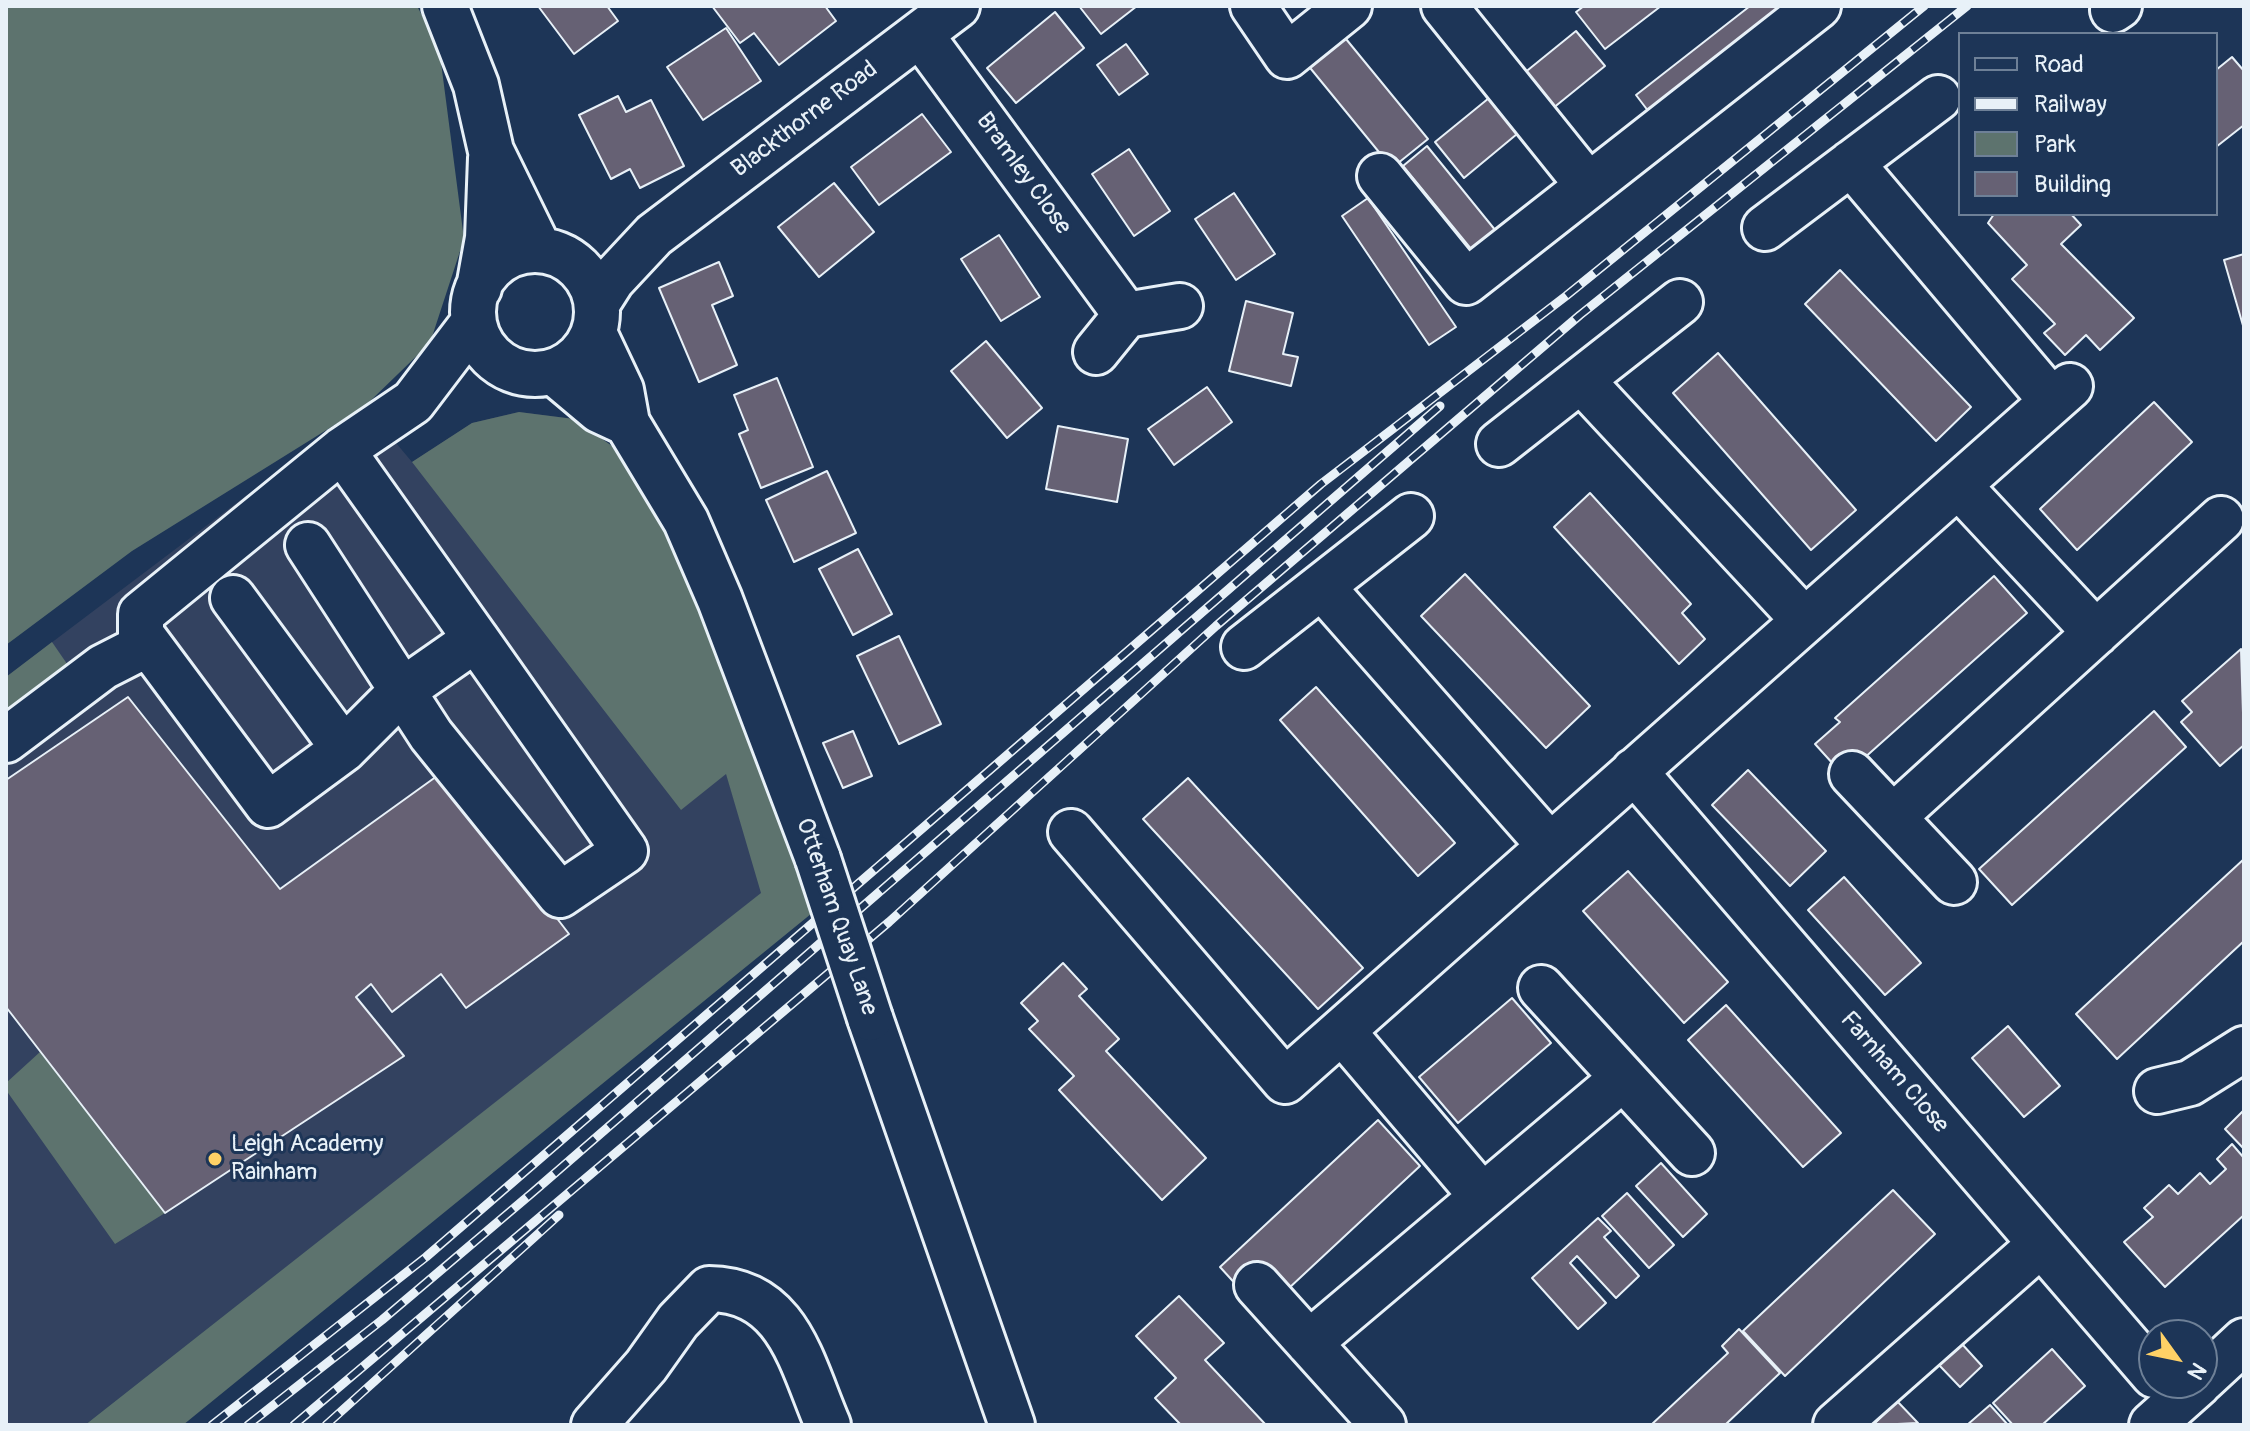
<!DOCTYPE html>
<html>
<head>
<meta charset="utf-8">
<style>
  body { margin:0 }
  #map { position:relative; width:2250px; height:1431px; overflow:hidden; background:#1d3557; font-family:Pangolin,sans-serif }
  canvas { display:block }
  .frame { position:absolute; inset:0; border:8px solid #e8f1f8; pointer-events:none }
  .legend { position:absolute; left:1958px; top:32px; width:260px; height:184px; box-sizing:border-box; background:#1d3557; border:2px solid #6e8097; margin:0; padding:10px 14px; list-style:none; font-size:24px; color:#e8f1f8 }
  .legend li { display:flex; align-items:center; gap:16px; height:40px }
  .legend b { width:40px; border:2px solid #6e8097 }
  .north { position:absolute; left:2138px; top:1319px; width:80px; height:80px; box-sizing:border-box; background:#1d3557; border:2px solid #6e8097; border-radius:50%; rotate:123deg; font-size:22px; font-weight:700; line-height:32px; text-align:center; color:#e8f1f8 }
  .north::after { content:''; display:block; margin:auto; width:28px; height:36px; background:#ffd166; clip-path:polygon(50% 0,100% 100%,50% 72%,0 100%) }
</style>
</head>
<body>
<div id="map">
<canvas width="2250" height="1431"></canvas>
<div class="frame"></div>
<ul class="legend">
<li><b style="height:10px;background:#1d3557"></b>Road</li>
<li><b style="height:10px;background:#e8f1f8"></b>Railway</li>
<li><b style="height:22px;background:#5d736e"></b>Park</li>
<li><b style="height:22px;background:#666174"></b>Building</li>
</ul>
<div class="north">N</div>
</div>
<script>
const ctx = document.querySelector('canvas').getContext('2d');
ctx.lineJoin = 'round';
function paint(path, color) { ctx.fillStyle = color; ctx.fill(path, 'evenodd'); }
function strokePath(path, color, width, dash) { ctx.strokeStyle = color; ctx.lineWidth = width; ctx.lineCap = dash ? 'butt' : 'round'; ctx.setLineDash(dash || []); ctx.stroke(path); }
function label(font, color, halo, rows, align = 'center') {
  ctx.font = font + ' Pangolin,sans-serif'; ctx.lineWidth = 6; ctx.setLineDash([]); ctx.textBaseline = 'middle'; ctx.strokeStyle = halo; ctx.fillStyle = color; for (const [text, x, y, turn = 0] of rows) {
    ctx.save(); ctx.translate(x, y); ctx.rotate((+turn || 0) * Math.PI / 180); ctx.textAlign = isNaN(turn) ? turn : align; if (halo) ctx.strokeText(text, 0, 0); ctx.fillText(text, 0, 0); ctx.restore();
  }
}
const built = new Path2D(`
  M365 406 412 462 472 423 519 412 574 419 612 446 726 773 762 893 85 1425H6V677Z`);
const green = new Path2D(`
  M6 6H417L439 47 464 239 430 343 365 406 132 551 6 645Z
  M519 412 574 419 612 446 686 558 822 905 183 1425H85L761 893 726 774 681 810 412 462 472 423Z
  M52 642 74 674 6 726V677Z
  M40 1052 165 1213 115 1244 6 1090V1083Z`);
const building = new Path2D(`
  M538 6H607L618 21 574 54Z
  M712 6H825L836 21 779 65 754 33 740 43Z
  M1079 6H1137L1101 34Z
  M1584 6H1661L1605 49 1576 12Z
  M1750 6H1801L1655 120 1636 95Z
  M1055 12 1084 48 1016 103 987 68Z
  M726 28 761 81 703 120 667 67Z
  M1337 28 1428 139 1392 168 1302 58Z
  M1576 31 1605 66 1552 109 1523 74Z
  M1126 44 1148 74 1119 95 1097 65Z
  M2232 57 2244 71V125L2216 147V70Z
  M618 96 626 112 651 100 684 166 640 188 630 169 611 179 579 115Z
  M1489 98 1517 134 1464 178 1435 142Z
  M922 114 951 152 879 205 851 167Z
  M1427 146 1500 236 1476 255 1403 166Z
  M1129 149 1170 211 1134 236 1092 174Z
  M834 183 874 232 819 277 778 227Z
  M1234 193 1275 254 1236 280 1195 219Z
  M1368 198 1456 327 1429 345 1342 216Z
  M1994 214H2071L2081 225 2061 244 2134 318 2100 350 2086 335 2065 355 2044 333 2055 324 2012 279 2027 265 1988 223Z
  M999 235 1040 297 1001 321 961 259Z
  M2244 254V329L2224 260Z
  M719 262 733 296 712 305 737 365 699 382 659 288Z
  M1840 270 1971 407 1936 441 1805 304Z
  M1246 301 1293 313 1283 354 1298 357 1291 386 1229 371Z
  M986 341 1042 408 1007 438 951 371Z
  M1718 353 1856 510 1811 550 1673 393Z
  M777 378 813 467 761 488 739 434 748 430 734 395Z
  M1207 387 1232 422 1174 465 1148 429Z
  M2154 402 2192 442 2077 550 2040 509Z
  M1058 426 1128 439 1117 502 1046 489Z
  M827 471 856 533 794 562 766 500Z
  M1590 493 1691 604 1682 613 1705 639 1679 664 1554 527Z
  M858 549 892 614 853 635 819 569Z
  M1465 574 1590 706 1546 748 1421 616Z
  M1994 576 2027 613 1844 776 1815 744 1840 722 1835 718Z
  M899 636 941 724 899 744 857 656Z
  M2241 649 2244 745 2220 766 2181 722 2192 712 2182 701Z
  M1316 687 1455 843 1418 876 1280 720Z
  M128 697 280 889 444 771 569 934 466 1008 441 974 392 1012 371 984 356 997 404 1056 165 1213 6 1007V780Z
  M2154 711 2186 747 2012 905 1979 869Z
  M853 731 872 776 843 788 823 743Z
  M1748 770 1826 851 1790 886 1712 805Z
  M1188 778 1363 968 1318 1009 1143 819Z
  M2244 859V941L2117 1059 2076 1014Z
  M1628 871 1728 982 1684 1023 1583 911Z
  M1844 877 1921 963 1885 995 1808 910Z
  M1063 963 1087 989 1079 996 1119 1039 1106 1051 1206 1158 1162 1200 1059 1090 1074 1076 1029 1029 1038 1021 1021 1003Z
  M1512 998 1551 1043 1458 1123 1419 1077Z
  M1726 1005 1841 1133 1803 1167 1688 1040Z
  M2008 1026 2060 1086 2024 1117 1972 1058Z
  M2244 1110V1149L2225 1129Z
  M1378 1120 1420 1166 1288 1289 1266 1265 1240 1289 1220 1267Z
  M2232 1144 2244 1158V1215L2165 1287 2124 1242 2153 1217 2144 1208 2169 1185 2178 1194 2200 1173 2210 1184 2226 1169 2217 1159Z
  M1661 1163 1707 1214 1683 1237 1636 1186Z
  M1893 1190 1935 1234 1785 1376 1743 1331Z
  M1627 1193 1674 1245 1649 1268 1602 1216Z
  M1598 1218 1611 1231 1604 1237 1639 1276 1616 1298 1577 1256 1570 1263 1606 1303 1578 1329 1532 1278Z
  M1179 1296 1224 1343 1205 1360 1266 1425H1181L1155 1398 1176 1378 1136 1336Z
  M1739 1329 1780 1373 1725 1425H1651L1728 1353 1722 1346Z
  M1962 1344 1982 1366 1960 1387 1939 1365Z
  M2052 1349 2085 1386 2042 1425H2013L1993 1403Z
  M1897 1401 1918 1423 1877 1425 1875 1423Z
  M1990 1405 2008 1425H1967Z`);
const minor = new Path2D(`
  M445 6 476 85 491 151 539 249
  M1253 6 1287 56 1349 6
  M1444 6 1587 184
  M2113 10 2119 6
  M920 34 1126 315
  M1851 163 2052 401
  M1380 176 1466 282 1818 6
  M1765 228 1938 98
  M473 312a62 62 0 1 1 124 0a62 62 0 1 1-124 0Z
  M479 288 488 238 491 158
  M598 302 612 280 654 235 957 6
  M594 333 621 390 627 423 686 521 720 600 818 859
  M1096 352 1126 315 1180 306
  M555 373 599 410 627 423
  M1581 380 1804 620
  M1499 444 1680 302
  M342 450 476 639 403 690 344 749 268 805 141 634V614L342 450 413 402 473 323
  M1958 485 2096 633
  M308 545 431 735 560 895 625 851 476 639
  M1322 587 1550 846
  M233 598 344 749
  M1244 647 1411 516
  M6 740 103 667 148 644
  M1634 771 2154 1375
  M1852 774 1954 882
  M1893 817 2221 519
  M1071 832 1285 1081 2070 386
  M1541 988 1692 1153
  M870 1018 1012 1425
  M1342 1031 1482 1196
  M2157 1091 2190 1083 2244 1049
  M1257 1285 1383 1425
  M1309 1343 1623 1078
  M2202 1380 2244 1341
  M594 1425 646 1366 678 1321 709 1289C789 1290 801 1363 828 1425
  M1836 1425 2041 1244
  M2152 1425 2199 1383`);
const rail = new Path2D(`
  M212 1425 426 1257 1321 484 1566 296 1924 6
  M248 1425 382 1320 532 1193 1440 406
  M294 1425 889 922 1216 626 1580 315 1967 6
  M326 1425 559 1215`);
const minorBridge = new Path2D(`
  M818 859 870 1018`);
const markers = [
  [215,1159,8,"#ffd166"]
];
const streetNames = [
  ["Blackthorne Road",805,120,-37],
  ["Bramley Close",1023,174,54],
  ["Otterham Quay Lane",836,917,71],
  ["Farnham Close",1894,1073,49]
];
const poiNames = [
  ["Leigh Academy",231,1145],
  ["Rainham",231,1173]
];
paint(built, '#334260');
paint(green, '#5d736e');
paint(building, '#666174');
strokePath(building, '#e8f1f8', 2);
strokePath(minor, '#e8f1f8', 50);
strokePath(minor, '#1d3557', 44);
strokePath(rail, '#e8f1f8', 9);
strokePath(rail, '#1d3557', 6, [18]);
strokePath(minorBridge, '#e8f1f8', 50, []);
strokePath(minorBridge, '#1d3557', 44);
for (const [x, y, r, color] of markers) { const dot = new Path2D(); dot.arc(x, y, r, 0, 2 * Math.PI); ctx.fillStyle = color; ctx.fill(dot); strokePath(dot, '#1d3557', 3); }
label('24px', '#e8f1f8', '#1d3557', streetNames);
label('24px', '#e8f1f8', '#1d3557', poiNames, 'left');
</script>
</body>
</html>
